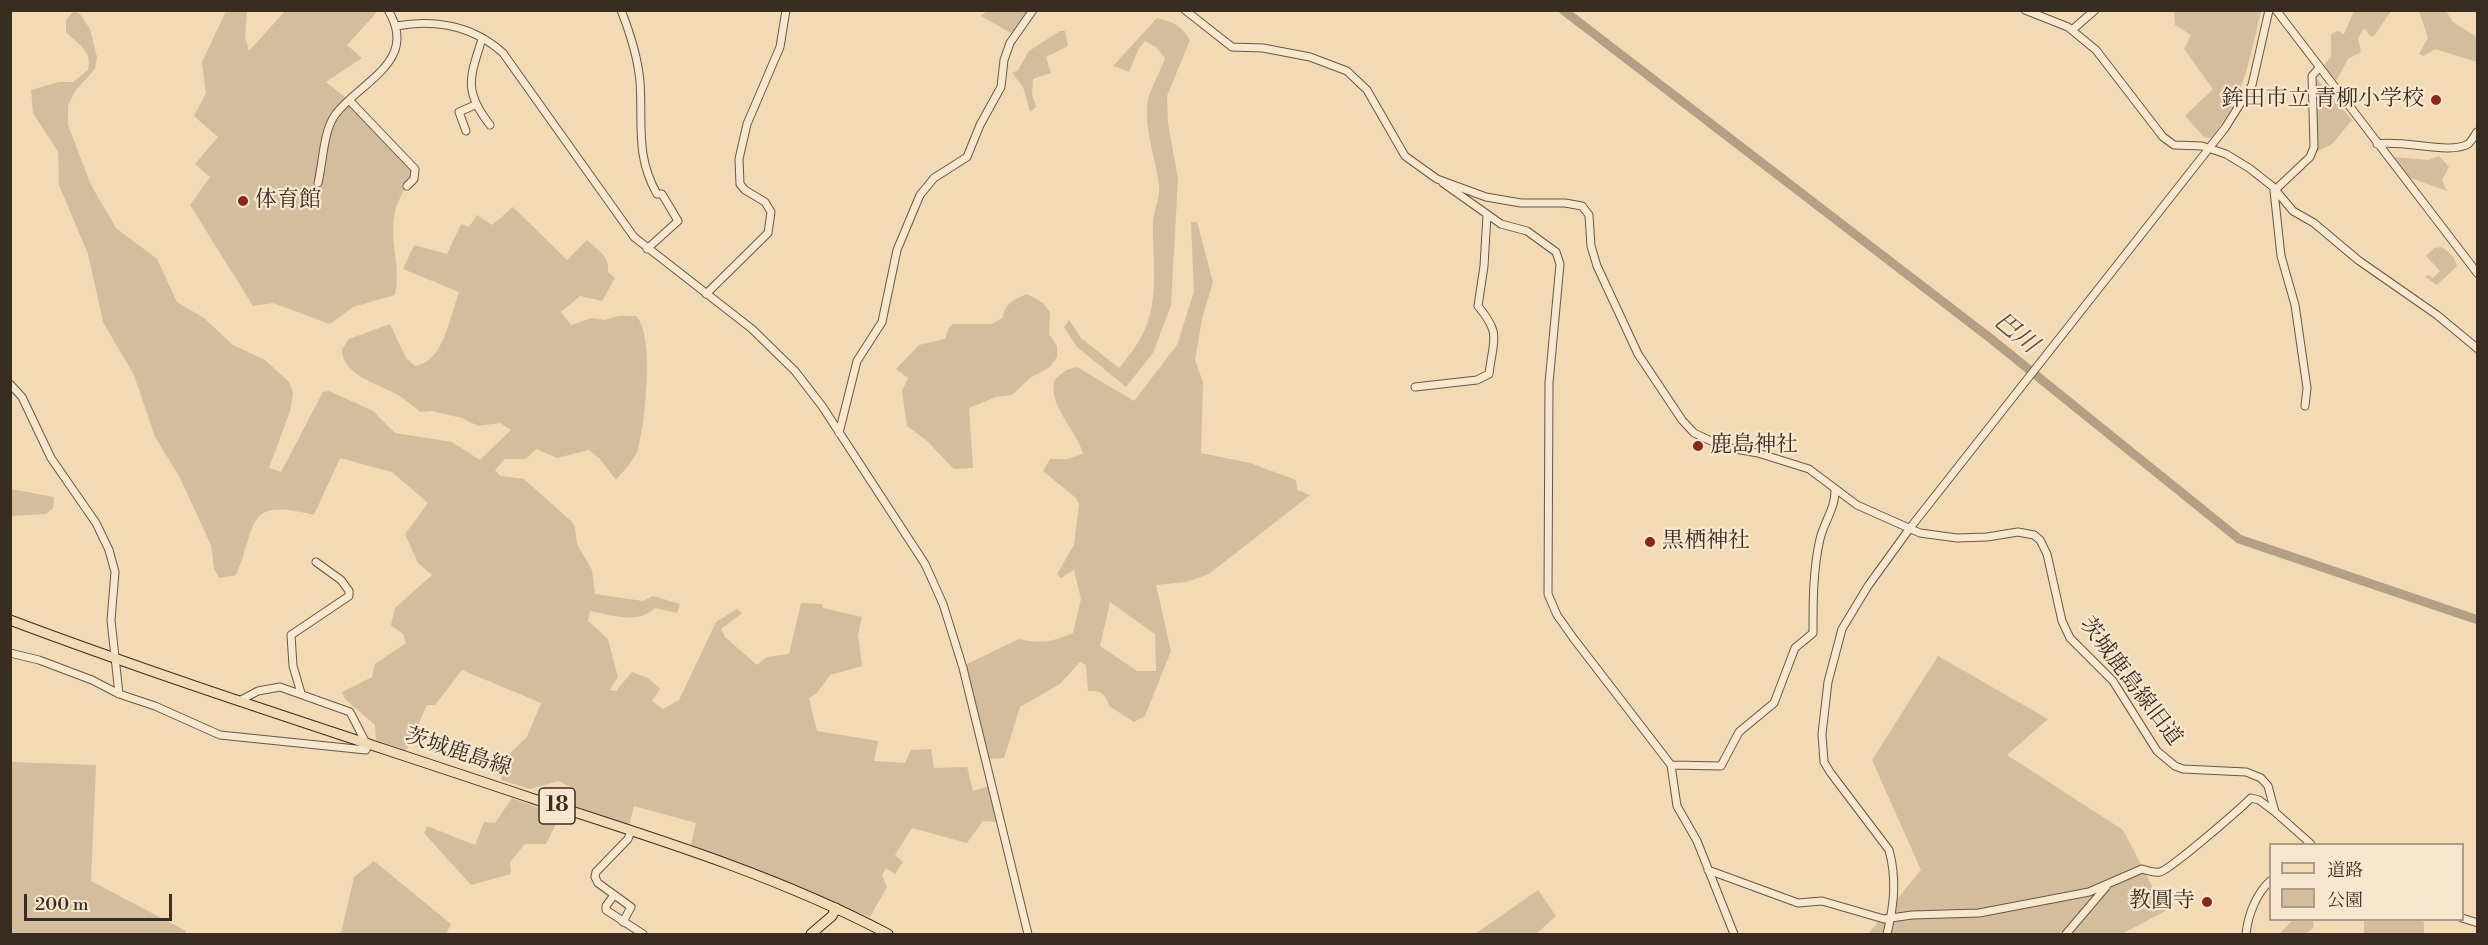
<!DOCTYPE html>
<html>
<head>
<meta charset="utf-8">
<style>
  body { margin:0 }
  #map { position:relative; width:2488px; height:945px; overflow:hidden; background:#f2dab5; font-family:"Libre Bodoni","Noto Serif JP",serif }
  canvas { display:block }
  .frame { position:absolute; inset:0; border:12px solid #392d22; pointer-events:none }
  .legend { position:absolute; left:2269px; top:843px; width:195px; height:78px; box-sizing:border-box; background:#f7e7cf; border:2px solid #ab9d8a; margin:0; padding:8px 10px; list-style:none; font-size:18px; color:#392d22 }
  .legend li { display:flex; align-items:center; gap:12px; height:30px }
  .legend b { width:30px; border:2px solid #ab9d8a }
  .scale { position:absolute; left:24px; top:894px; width:148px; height:27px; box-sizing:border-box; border:3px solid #392d22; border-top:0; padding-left:8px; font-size:18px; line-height:21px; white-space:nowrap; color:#392d22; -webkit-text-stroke:4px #f7e7cf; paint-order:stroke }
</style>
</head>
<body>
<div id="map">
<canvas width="2488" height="945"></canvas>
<div class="frame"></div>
<ul class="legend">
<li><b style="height:8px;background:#f2dab5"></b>道路</li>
<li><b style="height:16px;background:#d3bd9c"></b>公園</li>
</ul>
<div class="scale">200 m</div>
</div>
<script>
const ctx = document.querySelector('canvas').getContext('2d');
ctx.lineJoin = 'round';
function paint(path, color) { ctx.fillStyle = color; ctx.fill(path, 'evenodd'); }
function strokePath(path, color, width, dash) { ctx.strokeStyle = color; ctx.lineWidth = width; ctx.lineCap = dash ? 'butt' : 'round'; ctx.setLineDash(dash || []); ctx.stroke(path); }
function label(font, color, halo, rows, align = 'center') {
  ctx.font = font + ' "Libre Bodoni","Noto Serif JP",serif'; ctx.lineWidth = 4.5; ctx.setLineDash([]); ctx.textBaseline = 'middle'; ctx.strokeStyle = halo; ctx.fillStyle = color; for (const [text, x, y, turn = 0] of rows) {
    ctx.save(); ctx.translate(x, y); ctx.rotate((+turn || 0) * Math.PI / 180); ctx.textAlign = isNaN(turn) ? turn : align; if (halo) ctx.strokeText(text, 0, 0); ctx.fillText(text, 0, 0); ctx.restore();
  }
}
const green = new Path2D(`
  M74 11 80 14 90 29 97 57 95 69 75 91 68 106V125L91 185 116 228 157 259 177 302 204 318 233 345 265 360 289 382 293 393 290 411 269 468 281 472 323 392 329 391 373 411 395 433 452 442 480 460 511 430 500 423 478 426 462 418 431 411 420 412C413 406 406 400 398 395 379 384 341 375 342 349L349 339 390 324 406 358 415 366C444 362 450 316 459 292L403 269 414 245 447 254 461 224 469 227 477 215 492 225 513 207 567 260 587 240C598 250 610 256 608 272L615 278 602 301 580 296 561 312 571 325 592 318 604 320 619 316H636C655 334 645 424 638 449 635 460 623 471 616 480L600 459 589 450 557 458 536 449 526 459H505L495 470 500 476 524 479 572 522 575 527 577 544 592 570 595 594 643 601 653 596 680 604 677 613 655 608C637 625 612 615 590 611L588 621 608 639 618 677 610 690 616 691 632 672 648 678 660 689 652 701 663 709 679 700 716 622 737 609 742 613 721 629 725 637 757 665 767 657 789 654 801 603 822 604 823 608 862 617 858 635 862 666 830 675 816 694 809 698 817 731 878 741 874 761 905 763 911 750 931 749 934 768 967 767 973 791 989 786 998 822 983 821 967 843 912 828 895 855 903 862 895 874 886 868 882 875 887 887 870 917 691 845 696 823 634 806 629 825 574 806 575 789 558 781 530 789 501 780 506 757 527 737 541 703 462 670 435 705H427L406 751 376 742 375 725 345 699 342 692 372 677 375 664 406 643 403 634 391 625 395 608 432 575 418 563 405 534 428 503 392 472 340 458 314 515C243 497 258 524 236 575L219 578 214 569 211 545 179 476 155 437 134 375 103 322 88 254 59 185 58 152 33 113 31 90 59 82H73L88 70C93 50 77 44 66 32V20Z
  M226 11H247L245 37 249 51 285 11H378L347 45 362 58 326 82 350 101 415 169C408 184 396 201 394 217 390 243 401 268 395 295L353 307 330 324 273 303 253 306 190 205 210 177 195 164 218 137 194 116 206 93 202 62Z
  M987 11H1026L1029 13 1011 33 981 16Z
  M2174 11H2261C2249 61 2245 96 2211 138L2204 137 2185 116 2213 89 2184 49 2191 35 2175 25Z
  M2354 11H2391L2375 35 2371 37 2364 28 2358 38 2361 52 2348 59 2336 81 2324 65 2331 57V34L2338 31 2344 34Z
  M2419 11H2446L2453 22 2477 37V62L2435 49 2424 56 2419 54 2428 38Z
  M1157 18C1173 22 1181 25 1190 40L1167 96 1168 123 1178 179 1171 305 1153 353 1126 387 1077 347 1064 327 1069 320 1081 338 1119 368C1164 318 1153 285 1153 223 1153 211 1160 199 1159 187 1157 160 1141 122 1149 96 1153 83 1161 71 1165 58L1156 47 1145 41 1139 48 1129 72 1113 66Z
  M1060 31H1065L1068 46 1046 57 1051 73 1033 79 1032 95 1036 107 1030 112 1023 87 1012 73 1018 70 1029 51Z
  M2317 79 2352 120 2332 144 2314 153 2318 140 2314 84Z
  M2439 156 2449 167 2442 180 2447 191 2408 177 2394 157 2428 160Z
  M1191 222H1197L1213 282 1202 319 1195 360 1203 382 1201 453 1250 463 1296 480 1297 490 1310 495 1209 574 1187 582 1156 585 1171 651 1145 716 1134 722 1109 706C1105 693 1102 691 1088 691L1086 665 1080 662 1060 684 1020 707 1004 758 987 759 965 665 1019 639C1040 644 1053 642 1073 633L1081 599 1074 570 1061 578 1057 574 1074 545 1079 504 1076 498 1043 471 1050 459H1067L1083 454C1078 431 1046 404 1055 379L1066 370 1077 367 1134 401 1177 345 1194 292ZM1110 602 1155 634 1156 671H1137L1100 646Z
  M2442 247 2453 256 2457 266 2437 285 2425 277 2429 275 2433 278 2440 271 2426 256 2434 248Z
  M1027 294 1043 303 1050 312 1049 334 1057 346V357L1050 367 1030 378 1012 395 996 397 969 408 973 468 954 469 926 440 907 426 902 391 908 378 896 369 919 345 945 339 949 328 953 324H992L1002 318C1007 302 1013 300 1027 294Z
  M11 489 54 497 53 508 46 514 11 516Z
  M1938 656 2048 719 2007 755 2123 830 2165 911 2122 934H2076L2061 932 2058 934H1868L1921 870 1872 760Z
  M11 762 96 765 91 881 186 931 184 934H11Z
  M512 798 560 816 546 844H525L510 862 511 874 471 885 424 833 427 826 475 845 484 822 495 823Z
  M374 861 451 924 446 934 341 933 354 877Z
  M1538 890 1556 916 1536 934H1475Z
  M2293 920H2313L2314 927 2306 934H2279Z
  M2364 920H2419L2424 922V934H2364Z`);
const river = new Path2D(`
  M1563 10 1990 338 2239 539 2478 620`);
const minor = new Path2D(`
  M621 10C630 33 638 57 640 82 643 124 635 155 657 194H662L678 221 647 249
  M1185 10 1232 47 1263 48 1310 57 1347 71 1367 90 1405 156 1437 179 1486 197 1521 203H1565L1582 206 1589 215 1591 246 1597 266 1638 354 1682 420 1694 433 1724 447 1758 453 1809 469 1857 505 1920 533 1957 538 1987 537 2018 532 2034 535 2040 540 2047 554 2062 621 2070 638 2113 681 2157 751 2175 766 2183 769 2246 772 2261 778 2268 786 2275 812 2311 844
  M2025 10 2068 27 2096 50 2163 137 2174 145 2202 146 2226 154 2249 168 2272 186 2293 211 2314 223 2358 260 2437 315 2478 349
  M2276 10 2478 274
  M396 26C435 19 473 26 503 53L634 237 752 329 795 371 822 406 925 564 943 604 963 668 1028 934
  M2072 30 2095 10
  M482 39C470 77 463 91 490 125
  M350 101 415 169 414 179 407 186
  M466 131 459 112 475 105
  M2377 144C2402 139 2450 155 2468 144 2472 141 2474 136 2477 132
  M318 183C323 163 323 132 335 115 359 82 420 62 388 10
  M1443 183 1501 224 1527 231 1556 252 1560 264 1549 383 1548 594 1557 615 1574 639 1671 765 1677 806 1697 841 1734 934
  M2274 191 2281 256 2295 305 2307 388 2305 406
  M2274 191 2310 157 2314 147 2312 76 2319 68
  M706 294 768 233 771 212 765 202 745 190 740 184 739 159 747 124 780 47 786 10
  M10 384 22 397 51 458 96 523 109 550 115 572 111 620 119 694
  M1415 387 1477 380 1489 374C1493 339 1502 335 1478 306L1484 266 1487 215
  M839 433 857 361 882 322 897 250 920 195 934 178 967 157 980 125 1001 87 1004 60 1010 43 1033 10
  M10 653 39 660 92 680 119 694 155 706 220 735 366 750 369 743
  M301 693 293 666 291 635 349 596V591L341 580 316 562
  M241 700 258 691 280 687 350 712 366 743
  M1671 765 1721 766 1739 732 1774 703 1795 648 1813 633C1813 602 1813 569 1820 539 1824 522 1836 507 1835 489
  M1708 870 1798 903 1822 901 1884 919 1912 915 1979 913 2089 892 2142 869C2148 871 2154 873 2160 872 2171 869 2240 809 2251 798L2259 800 2275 812
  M614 895 606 906V910L643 934
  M2462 918 2478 923
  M623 922 631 907 598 883 595 877 596 872 628 839 631 831
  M1887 934C1894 905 1897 879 1889 850L1830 772 1824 762 1822 734 1828 682 1842 629 1868 586 1910 528 2225 128 2252 85 2269 10
  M2066 934 2106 887
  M2246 934C2248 915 2256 894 2270 881`);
const major = new Path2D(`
  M10 620C183 685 359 740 534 799 654 838 776 875 888 934
  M811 934 832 916 836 908`);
const markers = [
  [2436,100,6,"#8f2418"],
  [243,201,6,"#8f2418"],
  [1698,446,6,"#8f2418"],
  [1650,542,6,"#8f2418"],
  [2207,902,6,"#8f2418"]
];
const shields = [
  [557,806,36]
];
const shieldNames = [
  ["18",557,806]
];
const poiNames = [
  ["鉾田市立 青柳小学校",2424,100,"right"],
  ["体育館",255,201],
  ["鹿島神社",1710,446],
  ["黒栖神社",1662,542],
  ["教圓寺",2195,902,"right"]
];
const streetNames = [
  ["茨城鹿島線旧道",2130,682,53],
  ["茨城鹿島線",458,753,18]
];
const waterNames = [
  ["巴川",2015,334,39]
];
paint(green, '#d3bd9c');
strokePath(river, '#b39f83', 9);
strokePath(minor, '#675847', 9);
strokePath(major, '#392d22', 11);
strokePath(minor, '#f7e7cf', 7);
strokePath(major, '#f2dab5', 9);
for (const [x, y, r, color] of markers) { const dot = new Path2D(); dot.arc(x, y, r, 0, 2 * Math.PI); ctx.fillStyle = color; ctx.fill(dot); strokePath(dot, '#f7e7cf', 2); }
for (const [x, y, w] of shields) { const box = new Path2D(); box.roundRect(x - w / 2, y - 18, w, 36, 4.5); ctx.fillStyle = '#f7e7cf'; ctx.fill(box); strokePath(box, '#392d22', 1.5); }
label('bold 21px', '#392d22', null, shieldNames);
label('22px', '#392d22', '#f7e7cf', poiNames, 'left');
label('22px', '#392d22', '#f7e7cf', streetNames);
label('italic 24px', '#584a3a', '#f7e7cf', waterNames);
</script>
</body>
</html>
